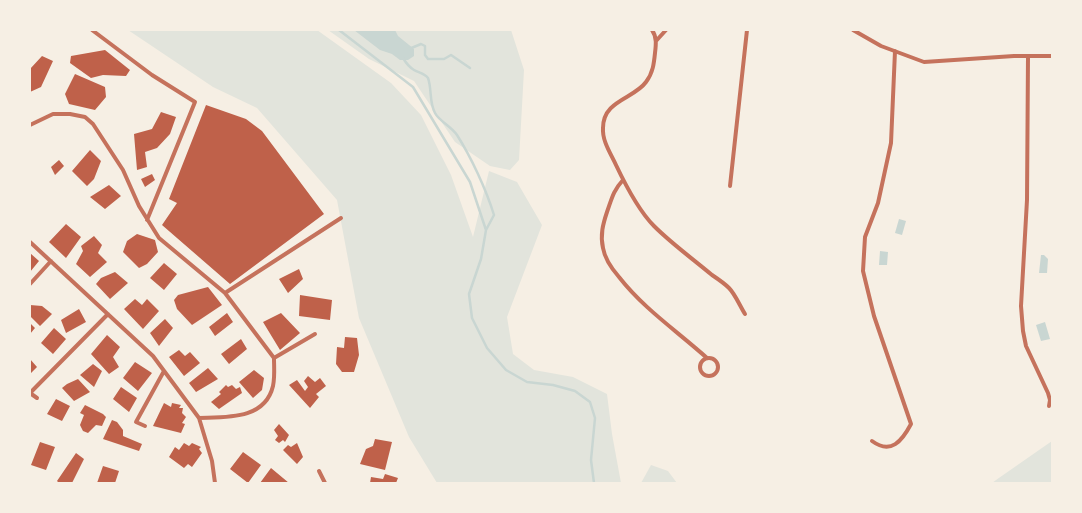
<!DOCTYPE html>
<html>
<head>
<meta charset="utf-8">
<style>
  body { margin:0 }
  #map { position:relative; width:1082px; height:513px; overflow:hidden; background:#f6efe4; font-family:Manrope,sans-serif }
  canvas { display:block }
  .frame { position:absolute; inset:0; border:31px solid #f6efe4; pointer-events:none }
</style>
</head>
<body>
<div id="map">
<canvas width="1082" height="513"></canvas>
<div class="frame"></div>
</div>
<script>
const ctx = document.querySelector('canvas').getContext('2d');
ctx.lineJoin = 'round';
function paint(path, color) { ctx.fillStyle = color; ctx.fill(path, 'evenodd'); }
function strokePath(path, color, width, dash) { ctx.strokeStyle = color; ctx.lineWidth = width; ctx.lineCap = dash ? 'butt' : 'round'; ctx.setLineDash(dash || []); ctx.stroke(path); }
const green = new Path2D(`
  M128 30H317L391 83 421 115 451 175 473 237 489 171 517 182 542 225 507 317 513 354 534 370 573 377 607 394 612 434 621 483H437L409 437 359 318 337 200 257 108 213 87Z
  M328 30H511L524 70 519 160 510 170 490 166 455 142 414 81 369 59Z
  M1052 441V483H992L996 480Z
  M651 465 668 471 677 483H641Z`);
const water = new Path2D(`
  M354 30H395L398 36 414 49V56L408 60H400L392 54 380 50Z
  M899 219 906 221 902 235 895 233Z
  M880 251 888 252 887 265H879Z
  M1041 255H1044L1048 259 1047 273H1039Z
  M1045 322 1050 339 1041 341 1036 325Z`);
const stream = new Path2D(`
  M339 30 413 87 470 182 486 230 481 259 469 294 472 318 487 348 506 370 527 382 553 385 575 391 590 402 595 418 591 460 594 483
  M409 49 421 44 425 46V55L428 59H444L451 55 470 68
  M403 58C406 63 409 67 414 70 419 73 424 73 428 78 432 89 429 102 435 113 439 121 451 126 457 135 471 157 486 189 494 215L486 230`);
const building = new Path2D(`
  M105 50 130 70 126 76 103 75 91 78 70 63 71 56Z
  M42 56 53 61 41 87 30 92V69Z
  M75 74 105 87 106 97 95 110 69 104 65 94Z
  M206 105 246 119 262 131 324 214 230 284 162 225 177 203 169 199Z
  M161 112 176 117 170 134 157 148 145 152 147 167 137 170 134 134 152 129Z
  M90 150 101 161 94 179 87 186 72 171Z
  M59 160 64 166 55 175 51 167Z
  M152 174 155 180 145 187 141 179Z
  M109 185 121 196 105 209 90 197Z
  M66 224 81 237 66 258 49 242Z
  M137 234 155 240 158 252 147 264 139 268 123 252 127 241Z
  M94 236 102 245 98 253 107 262 90 277 76 264 83 251 81 246Z
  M30 253 39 261 30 272Z
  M164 263 177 274 164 290 150 278Z
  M299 269 303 279 288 293 279 279Z
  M115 272 128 283 110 299 96 284 101 278Z
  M208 287 222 305 192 325 177 309 174 300 178 295Z
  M300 295 332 300 330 320 299 316Z
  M135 299 142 305 147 299 159 311 143 329 124 309Z
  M30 305 42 306 52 314 40 326 30 316Z
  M79 309 86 322 66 333 61 320Z
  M227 313 233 322 215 336 209 327Z
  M281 313 300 333 280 350 263 322Z
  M165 319 173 328 159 346 150 333Z
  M30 323 35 328 30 334Z
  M54 328 66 339 53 354 41 343Z
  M107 335 120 347 113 357 119 367 109 374 91 354Z
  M345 337 357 338 359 355 354 372H342L336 364 337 347 344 348Z
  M241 339 247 349 229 364 221 354Z
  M179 350 185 356 190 352 200 363 184 376 169 357Z
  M30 359 37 367 30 374Z
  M135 362 152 373 138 391 123 378Z
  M93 364 102 371 94 387 80 375Z
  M208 368 218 379 196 392 189 383Z
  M254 370 264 378 262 390 253 398 239 382Z
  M308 376 315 382 320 378 326 386 316 394 319 397 310 408 289 385 297 380 305 391 308 387 304 381Z
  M78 379 90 392 74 401 62 388 67 384Z
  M226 385 228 387 232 385 236 389 240 387 242 393 219 409 211 402 221 394 219 392Z
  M121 387 137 398 129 412 113 399Z
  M56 399 70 406 62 421 47 414Z
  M164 403 171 407 172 403 181 405 179 408H183L182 413 186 417 182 423 185 424 181 433 153 426Z
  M85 405 103 414 106 417 102 426 96 425 88 433 83 431 80 425 84 415 80 413Z
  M112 420 117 422 123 430V436L142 444 139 451 103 439Z
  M279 424 289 435 285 442 283 440 279 443 275 440 278 436 274 430Z
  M375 439 392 442 385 470 360 464 366 449 373 446Z
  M40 442 55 447 46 470 31 465Z
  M184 443 189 446 192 443 201 447 199 449 202 453 192 467 188 464 184 468 169 457 175 447 179 450Z
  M297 443 303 457 297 464 283 450 288 445 291 447Z
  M243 452 261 465 248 483 230 469Z
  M76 453 84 459 72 483H59L57 481Z
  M103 466 119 471 115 483H97Z
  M271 468 289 483H260Z
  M385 474 398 478 396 483H370L371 477 383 479Z`);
const minor = new Path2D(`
  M92 30 152 75 195 102 147 220
  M652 30C657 37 656 45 655 53 654 63 653 73 646 82 634 99 603 100 603 128 602 141 611 154 616 165 625 184 639 211 654 226 672 244 693 259 712 275 718 279 724 283 729 288 735 294 740 306 745 314
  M853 30 881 46 924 62 1014 56H1052
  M656 41 666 30
  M1028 56 1027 200 1021 306 1023 331 1026 346 1048 393 1050 400 1049 406
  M30 125 53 114H70L85 117 93 124 123 170 139 206 159 238 225 293 274 358C274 367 275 377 273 386 265 420 226 417 199 418
  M623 180C613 191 612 198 607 212 603 224 600 235 603 248 605 260 612 269 619 277 644 309 677 331 707 358
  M730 186 747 30
  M30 242 153 356 199 418 212 461 215 483
  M30 284 51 261
  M225 293 341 218
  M700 367a9 9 0 1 1 18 0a9 9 0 1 1-18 0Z
  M274 358 315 334
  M37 398 30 393 108 314
  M145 426 136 422 164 371
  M872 441C891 455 902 441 911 424L874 316 863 271 865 237 878 203 891 143 895 51
  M319 471 325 483`);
paint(green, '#e2e4dc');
paint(water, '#c9d6d2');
strokePath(stream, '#c9d6d2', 2.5);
paint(building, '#bf614a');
strokePath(minor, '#c5725c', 4);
</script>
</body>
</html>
